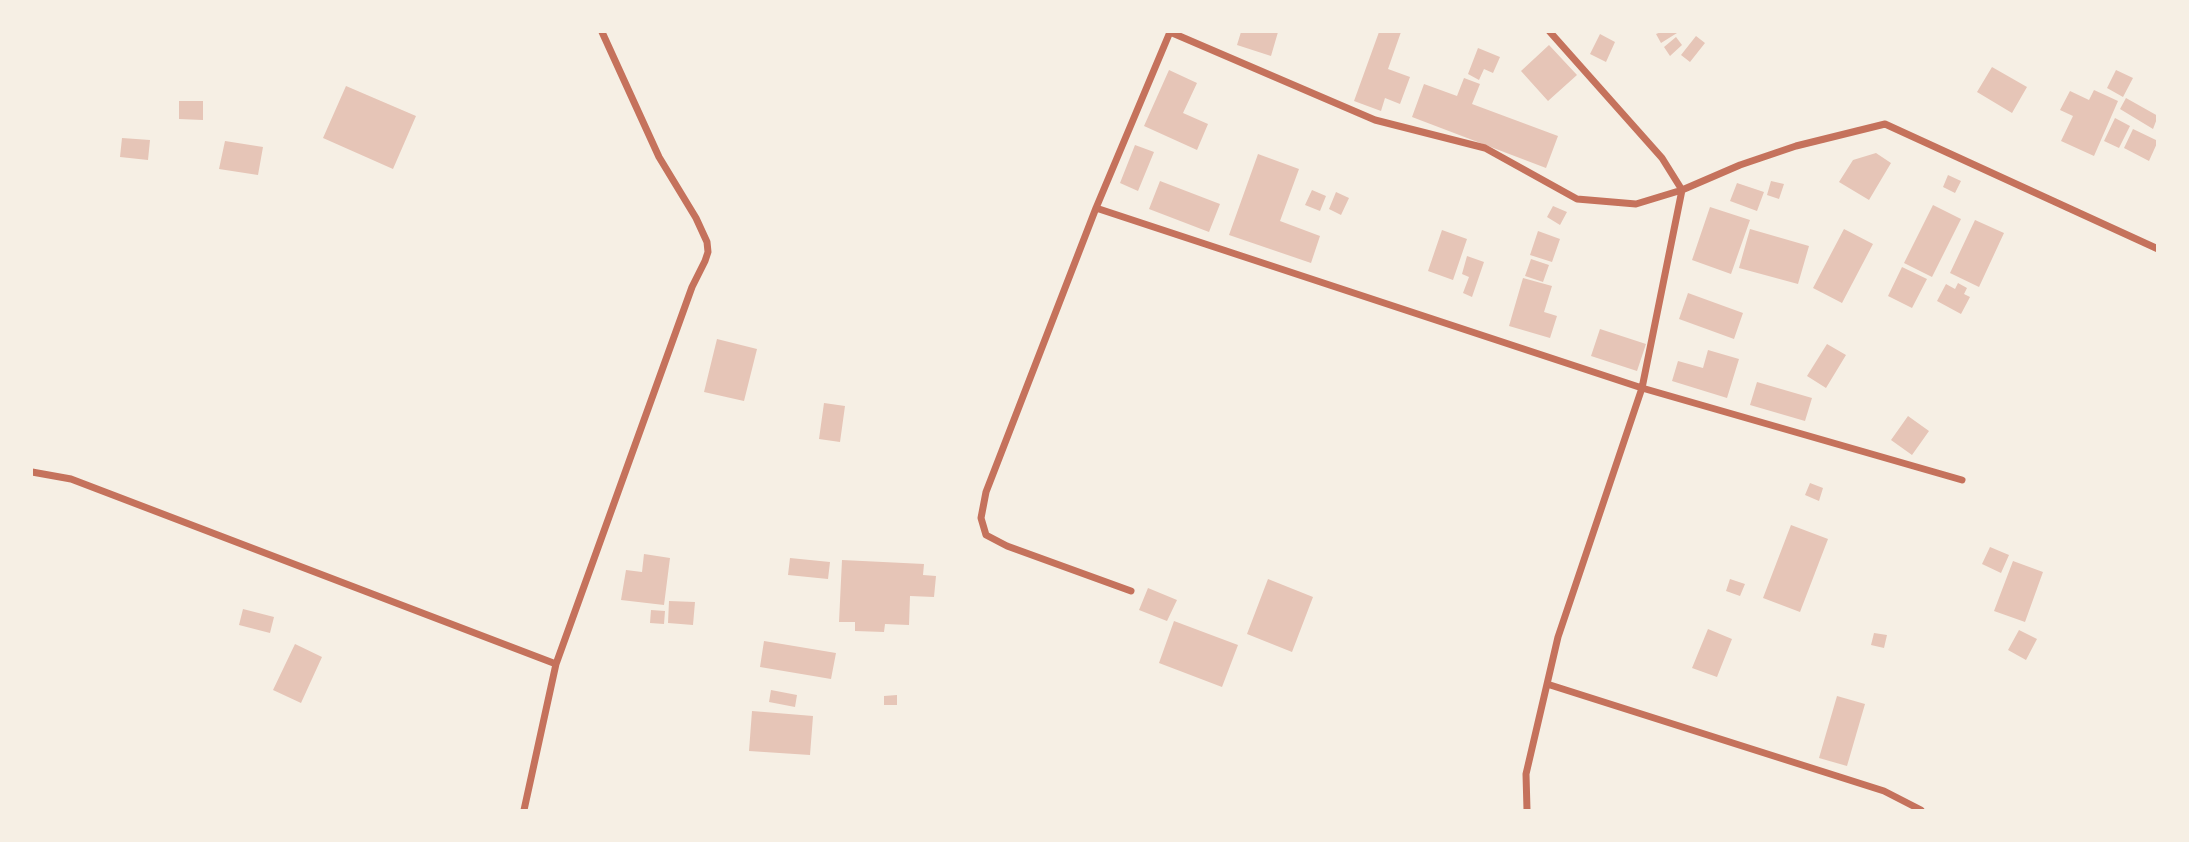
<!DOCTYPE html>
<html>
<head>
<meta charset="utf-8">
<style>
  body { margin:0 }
  #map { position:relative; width:2189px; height:842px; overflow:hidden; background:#f6efe4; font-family:"Noto Sans",sans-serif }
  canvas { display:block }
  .frame { position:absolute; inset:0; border:33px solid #f6efe4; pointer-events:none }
</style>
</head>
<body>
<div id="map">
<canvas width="2189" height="842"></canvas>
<div class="frame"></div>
</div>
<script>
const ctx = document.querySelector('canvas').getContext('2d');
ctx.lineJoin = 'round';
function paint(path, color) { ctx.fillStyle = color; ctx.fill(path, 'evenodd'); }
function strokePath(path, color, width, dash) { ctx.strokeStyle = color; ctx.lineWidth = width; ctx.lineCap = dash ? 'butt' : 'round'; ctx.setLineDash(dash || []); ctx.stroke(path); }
const building = new Path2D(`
  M1241 32H1278L1271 56 1237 45Z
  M1379 32H1401L1388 69 1410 77 1400 104 1385 98 1381 111 1354 101Z
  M1661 32H1676L1677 33 1661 43 1656 34Z
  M1600 34 1615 42 1606 62 1590 54Z
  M1696 36 1705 43 1690 62 1681 55Z
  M1676 37 1682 45 1670 56 1664 47Z
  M1549 45 1577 75 1548 101 1521 71Z
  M1478 48 1500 57 1493 73 1484 69 1479 80 1468 74Z
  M1992 67 2027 87 2012 113 1977 92Z
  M1169 70 1197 83 1183 113 1208 124 1197 150 1144 126Z
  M2116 70 2133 78 2123 97 2107 88Z
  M1464 78 1480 84 1472 104 1558 136 1546 168 1412 117 1424 84 1457 96Z
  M346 86 416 116 393 169 323 138Z
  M2094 90 2118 101 2094 156 2061 141 2073 116 2060 110 2070 91 2089 100Z
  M2126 98 2158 116 2153 129 2120 109Z
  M179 101H203V120L179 119Z
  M2115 118 2130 126 2119 148 2104 141Z
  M2133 129 2158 141 2149 161 2124 148Z
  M122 138 150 140 148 160 120 157Z
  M225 141 263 147 258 175 219 169Z
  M1135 145 1154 152 1138 191 1120 183Z
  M1876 153 1891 163 1869 200 1839 182 1853 160Z
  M1258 154 1299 169 1280 221 1320 236 1311 263 1229 235Z
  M1948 175 1961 181 1955 193 1943 187Z
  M1160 181 1220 204 1209 232 1149 209Z
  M1771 181 1784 184 1779 199 1767 195Z
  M1737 183 1764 192 1757 211 1730 201Z
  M1312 190 1326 196 1320 211 1305 205Z
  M1336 192 1349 198 1341 215 1329 209Z
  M1933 205 1961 219 1932 277 1904 263Z
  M1553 206 1567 212 1560 225 1547 217Z
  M1710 207 1750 220 1731 274 1692 260Z
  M1975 220 2004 233 1979 287 1950 273Z
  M1750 229 1809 246 1798 284 1739 268Z
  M1844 229 1873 244 1842 303 1813 288Z
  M1442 230 1467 239 1453 280 1428 271Z
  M1538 231 1560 239 1552 262 1530 255Z
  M1467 256 1484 262 1472 297 1463 293 1469 277 1462 274Z
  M1531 259 1549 265 1543 282 1525 276Z
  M1902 267 1927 279 1912 308 1888 296Z
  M1523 278 1552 286 1544 312 1557 316 1550 338 1509 326Z
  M1958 283 1967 288 1964 294 1970 297 1961 314 1937 301 1946 284 1955 289Z
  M1688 293 1743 313 1734 339 1679 319Z
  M1600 329 1646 344 1637 371 1591 356Z
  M717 339 757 349 744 401 704 392Z
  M1827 344 1846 355 1826 388 1807 376Z
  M1708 350 1739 359 1727 398 1672 381 1678 361 1703 368Z
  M1757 382 1812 398 1805 421 1750 405Z
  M824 403 845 406 840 442 819 439Z
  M1908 416 1929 431 1912 455 1891 440Z
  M1810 483 1823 488 1819 501 1805 495Z
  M1791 525 1828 539 1800 612 1763 598Z
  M1990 547 2009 555 2001 573 1982 564Z
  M644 554 670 558 664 605 621 600 626 570 642 572Z
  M790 558 830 562 828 579 788 575Z
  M842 560 924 564 923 575 936 576 934 597 910 596 909 625 885 624 884 632 855 631V622H839Z
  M2013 561 2043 572 2025 622 1994 611Z
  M1268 579 1313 597 1292 652 1247 634Z
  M1730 579 1745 584 1740 596 1726 591Z
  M1148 588 1177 600 1167 621 1139 610Z
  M669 601 695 602 693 625 668 623Z
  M243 609 274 617 270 633 239 625Z
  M651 610 665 611 664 624 650 623Z
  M1174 621 1238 645 1222 687 1159 663Z
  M1708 629 1732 639 1717 677 1692 668Z
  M2019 630 2037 639 2026 660 2008 650Z
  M1874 633 1887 635 1884 648 1871 645Z
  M764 641 836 653 831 679 760 667Z
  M295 644 322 657 301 703 273 690Z
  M771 690 797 695 795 707 769 702Z
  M897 695V705H884V696Z
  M1837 696 1865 704 1847 766 1819 758Z
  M752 711 813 716 810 755 749 751Z`);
const minor = new Path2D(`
  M1170 32 1375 120 1485 148 1577 199 1636 204 1682 190 1662 158 1550 32
  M1096 208 1642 388 1962 480
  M32 472 71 479 556 664
  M1131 591 1007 546 986 535 981 518 986 492 1096 208 1170 32
  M1547 684 1884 791 1921 810
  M524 810 556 664 692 287 705 261 708 252 707 242 696 218 659 157 602 32
  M1527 810 1526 774 1558 637 1642 388 1682 190 1740 165 1796 146 1885 124 2158 249`);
paint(building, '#e6c5b7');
strokePath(minor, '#c5725c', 7);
</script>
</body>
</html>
